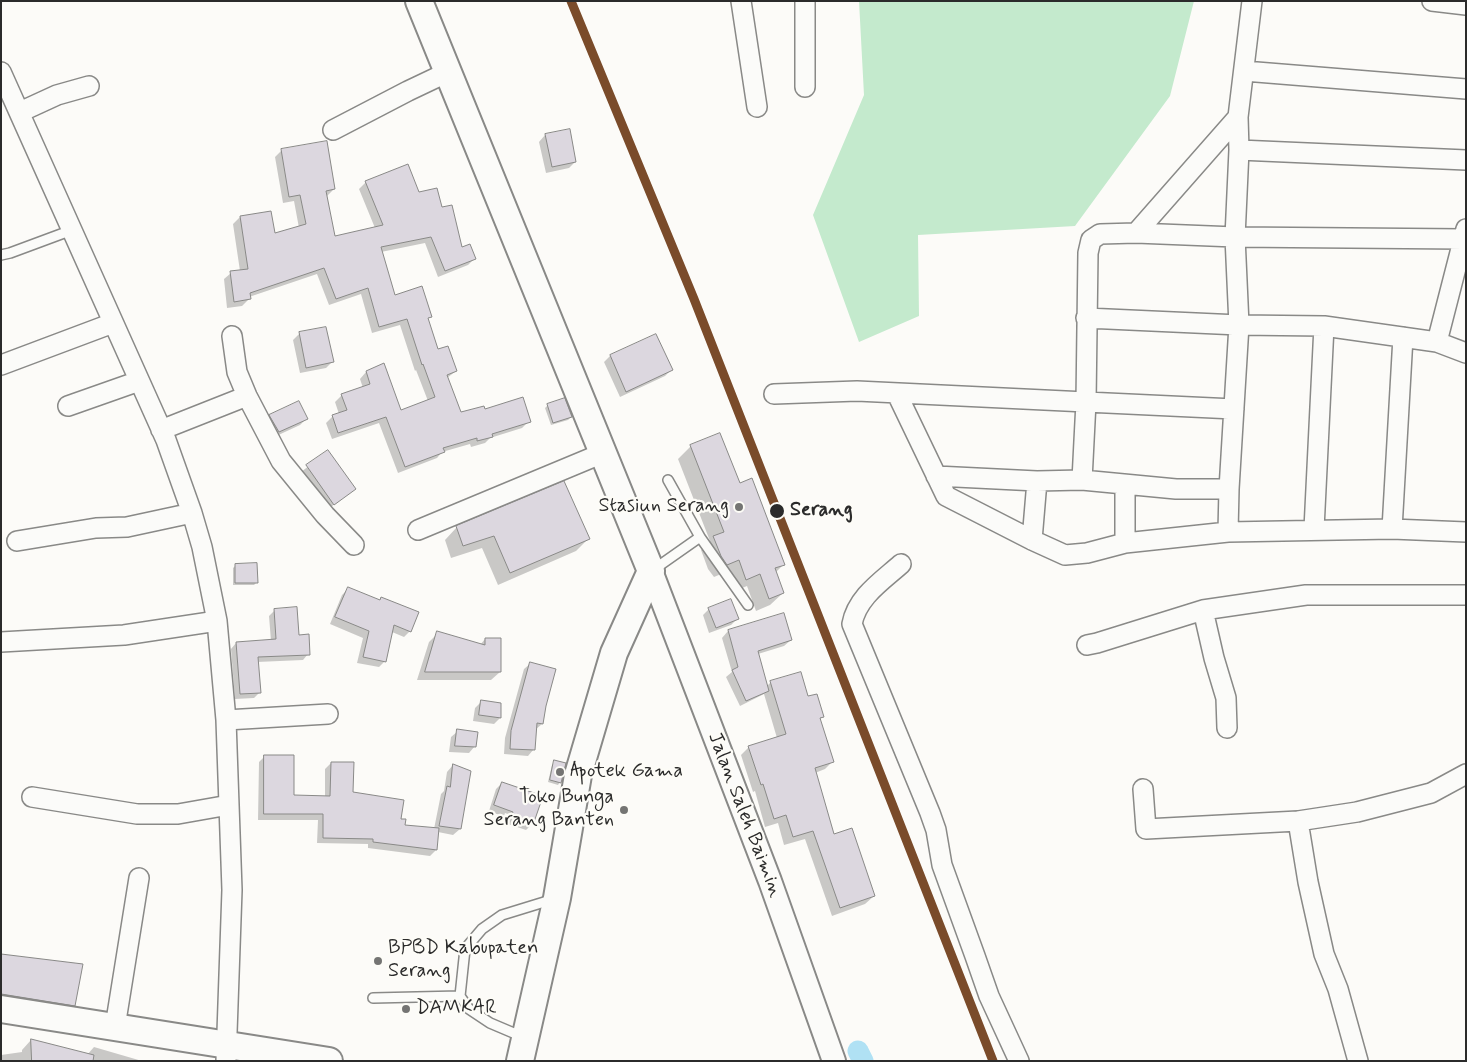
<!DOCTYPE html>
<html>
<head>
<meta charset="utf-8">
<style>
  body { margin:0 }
  #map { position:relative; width:1467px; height:1062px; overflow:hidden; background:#fcfbf8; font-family:Mynerve,sans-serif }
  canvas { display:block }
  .frame { position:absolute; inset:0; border:2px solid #2b2b2b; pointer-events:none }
</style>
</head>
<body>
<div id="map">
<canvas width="1467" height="1062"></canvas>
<div class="frame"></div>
</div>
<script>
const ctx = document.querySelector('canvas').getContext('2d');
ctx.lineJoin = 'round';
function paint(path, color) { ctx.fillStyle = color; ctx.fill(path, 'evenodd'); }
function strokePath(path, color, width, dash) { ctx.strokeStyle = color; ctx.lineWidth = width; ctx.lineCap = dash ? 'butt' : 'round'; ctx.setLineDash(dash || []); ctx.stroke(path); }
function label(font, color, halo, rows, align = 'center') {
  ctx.font = font + ' Mynerve,sans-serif'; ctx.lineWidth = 4.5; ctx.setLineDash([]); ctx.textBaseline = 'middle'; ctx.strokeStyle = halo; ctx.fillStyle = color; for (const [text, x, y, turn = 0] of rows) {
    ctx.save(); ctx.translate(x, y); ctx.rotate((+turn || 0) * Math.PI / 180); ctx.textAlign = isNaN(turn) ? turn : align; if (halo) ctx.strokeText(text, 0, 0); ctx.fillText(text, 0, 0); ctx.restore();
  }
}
const green = new Path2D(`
  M859 1H1194L1170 96 1075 226 918 235 919 316 859 342 813 215 864 95Z`);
const shadow = new Path2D(`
  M545 135 575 162 569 168 546 173 539 142Z
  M282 150 334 189 327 196 334 237 375 228 359 189 366 182 418 194 441 209 462 248 474 259 468 265 438 277 425 243 381 252 394 296 430 316 427 319 438 351 456 371 447 378 460 414 484 411 529 421 522 428 490 438 485 443 471 447 470 444 442 452 437 458 398 473 379 423 332 439 326 423 333 416 339 414 335 402 342 395 363 388 360 379 366 372 400 412 428 401 416 370 415 371 400 325 372 333 361 294 329 305 317 274 249 297V299L242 306 227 308 224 279 231 273 240 271 233 224 240 217 274 234 299 228 294 201 283 203 275 157Z
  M300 333 332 362 326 368 300 373 293 340Z
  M656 335 671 370 665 376 620 397 604 362 610 356Z
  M548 405 571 417 568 420 551 425 545 408Z
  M270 416 306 419 300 425 272 438 264 422Z
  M691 446 739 484 784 564 775 573 783 593 770 605 756 611 747 586 733 592 726 572 714 577 708 569 701 550 710 541 678 459Z
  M327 452 354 489 327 510 301 472Z
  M457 527 588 539 576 551 498 585 482 548 451 558 445 540Z
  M236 565 257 582 254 585H233V568Z
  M348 589 410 631 404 637 392 632 385 661 379 667 357 663 363 638 330 624 342 595Z
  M709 609 737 619 731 625 709 633 703 615Z
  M275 610 298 636 308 654 303 660 257 662 260 692 254 698 235 699 231 649 236 643 271 641 269 616Z
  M728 631 791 640 784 646 758 654 766 687 771 682 807 698 823 716 819 720 833 761 825 769 815 773 833 836 874 896 865 904 832 916 805 839 784 845 778 823 765 827 755 791 753 792 741 755 749 747 777 738 764 694 740 706 726 677 732 672 722 638Z
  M438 633 480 645 485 639 500 672 491 680H417L429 642Z
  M531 663 544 706 542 724 535 730 534 749 528 756 504 754 505 738 524 669Z
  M482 701 500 704V718L494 724 473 721 475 708Z
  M458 731 475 746 469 753 449 752 451 737Z
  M265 756 293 796 325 797V769L331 763 352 793 400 820 403 826 434 829 441 794 444 791 447 772 453 765 469 771 460 829 453 835 438 832 436 850 430 856 368 848V844L317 843 318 820H258L259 762Z
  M555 762 560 782 558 785 548 782 552 765Z
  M502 783 532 824 526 830 505 823 507 818 489 811 496 789ZM505 813 530 822V825L504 816Z
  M1 955 74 1005 64 1015 1 1005Z
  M31 1040 87 1055 94 1047 142 1061H1V1055L22 1052V1050Z`);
const canal = new Path2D(`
  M858 1051 863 1061`);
const building = new Path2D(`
  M570 129 576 162 552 167 545 134Z
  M327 141 335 189 326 191 335 236 383 225 365 181 408 164 419 192 437 188 442 207 452 205 462 247 470 244 476 259 445 271 431 237 381 247 395 295 422 286 432 317 428 318 438 349 448 346 457 371 447 375 461 412 484 406 485 409 523 397 531 422 492 434 493 437 477 441V438L443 448 445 452 405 467 386 417 338 433 332 415 347 410 341 394 370 384 366 371 384 363 401 410 435 397 423 364 422 365 407 319 379 327 368 288 336 299 324 268 250 293 251 299 234 302 230 271 248 269 240 216 271 211 275 233 306 224 300 195 289 197 281 149Z
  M326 327 334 362 306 368 299 332Z
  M656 334 673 370 626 392 610 355Z
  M565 398 572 417 553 423 547 404Z
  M299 401 308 419 279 432 269 415Z
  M720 433 740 483 752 478 785 565 775 568 784 593 769 599 760 574 746 580 739 560 727 565 721 556 713 536 724 532 690 445Z
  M328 450 356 489 334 505 306 465Z
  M564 481 590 539 510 573 494 536 463 546 456 526Z
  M257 563 258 583H235V564Z
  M348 587 380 600 381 597 419 612 411 632 394 625 386 662 363 657 369 631 335 617Z
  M731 599 739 619 716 628 708 608Z
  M297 607 299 635 309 634 310 655 258 657 261 693 240 694 236 642 276 639 274 609Z
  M784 613 792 640 758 651 769 691 746 701 732 670 738 667 728 630Z
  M437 631 485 645V638H501V672H425Z
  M530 662 556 669 546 706 543 724 537 723 535 750 510 749 511 731Z
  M801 672 808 696 817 694 824 717 820 718 834 762 815 768 834 834 852 828 875 896 840 908 813 831 793 837 786 815 774 819 763 784 761 785 748 746 786 734 770 681Z
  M481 700 501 703V718L479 715Z
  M457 729 478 732 476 747 455 746Z
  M264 755H294V795L330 796 331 762H354L353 792 404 800 401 819H406L405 825 439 828 437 850 373 842V839L323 838V814H264Z
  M554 760 566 763 561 783 550 780Z
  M453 764 471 771 461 829 439 826 447 786 450 787Z
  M502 782 543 796 533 825 511 817 513 812 494 805Z
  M1 954 83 964 75 1006 1 994Z
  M31 1039 94 1055 93 1061H32Z`);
const service = new Path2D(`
  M1 255 10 253 72 230
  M700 537 748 605
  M653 570 700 537 668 480
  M373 998 460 996
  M523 1037 490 1023 469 1009 460 996 465 949 482 929 502 915 554 899`);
const minor = new Path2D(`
  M741 1 757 107
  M805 1V87
  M1432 1 1466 5
  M1244 71 1466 89
  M1 72 166 440 192 513 202 547 217 621 226 720 232 890 226 1061
  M20 112 57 95 89 86
  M333 130 408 91 448 72
  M1239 150 1466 160
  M1136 233 1238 117
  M1086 318 1239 325 1235 237 1239 150 1238 117 1252 1
  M232 336 237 372 247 396 281 461 325 515 354 545
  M1437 342 1466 229
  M1 365 113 323
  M774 394 857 391 1086 402 1088 253 1091 240 1100 234 1136 233 1235 237 1463 239
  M897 394 946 496 1032 540 1065 555 1087 553 1125 543 1228 532 1392 529 1466 532
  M68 406 139 381
  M161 430 247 396
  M936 476 1037 481 1082 480 1176 489H1229
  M1082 480 1086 402 1234 409
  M1314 529 1324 326
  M1392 529 1403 337
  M418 530 603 453
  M1228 532 1229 489 1239 325 1324 326 1437 342 1466 353
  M1032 540 1037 481
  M17 541 96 528 127 527 192 513
  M1125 543V485
  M901 564C882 581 857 597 852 624L930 813 936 830 942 865 975 956 989 996 1019 1061
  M1203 610 1214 658 1226 698 1227 728
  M1 642 124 635 217 621
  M1087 645 1097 643 1203 610 1306 595H1466
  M226 720 328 714
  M1143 789 1146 829 1298 821
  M32 797 137 814H178L229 805
  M115 1027 139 878
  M1358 1061 1338 989 1324 954 1308 882 1298 821 1357 812 1431 793 1466 774`);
const tertiary = new Path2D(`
  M651 571 770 881 834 1061`);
const secondary = new Path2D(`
  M419 1 651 571 614 653 578 775 557 898 520 1061
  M1 1009 329 1061`);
const rail1 = new Path2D(`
  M571 1 694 299 993 1061`);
const markers = [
  [739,507,5,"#747473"],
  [777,511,8,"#2b2b2b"],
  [560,772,5,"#747473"],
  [624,810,5,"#747473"],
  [378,961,5,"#747473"],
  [406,1009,5,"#747473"]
];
const poiNames = [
  ["Stasiun Serang",729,507,"right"],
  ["Apotek Gama",570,772],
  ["Toko Bunga",614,798,"right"],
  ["Serang Banten",614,821,"right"],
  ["BPBD Kabupaten",388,949],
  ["Serang",388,972],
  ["DAMKAR",416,1009]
];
const stopNames = [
  ["Serang",790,511]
];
const streetNames = [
  ["Jalan Saleh Baimin",744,815,69]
];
paint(green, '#c4eacd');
paint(shadow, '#0003');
strokePath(canal, '#b0e1f4', 21);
paint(building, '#dcd7df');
strokePath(building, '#898987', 1);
strokePath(service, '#898987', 12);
strokePath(minor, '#898987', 22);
strokePath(tertiary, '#898987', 26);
strokePath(secondary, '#898987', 30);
strokePath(service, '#fbfbf9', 9);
strokePath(minor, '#fbfbf9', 19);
strokePath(tertiary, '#fbfbf9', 22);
strokePath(secondary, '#fbfbf9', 26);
strokePath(rail1, '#7a4b2a', 9);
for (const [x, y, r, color] of markers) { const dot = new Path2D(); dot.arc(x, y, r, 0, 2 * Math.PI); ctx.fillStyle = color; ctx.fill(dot); strokePath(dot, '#fdfcf7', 2); }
label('20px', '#2b2b2b', '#fdfcf7', poiNames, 'left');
label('bold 20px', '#2b2b2b', '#fdfcf7', stopNames, 'left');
label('20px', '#2b2b2b', '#fdfcf7', streetNames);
</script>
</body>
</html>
